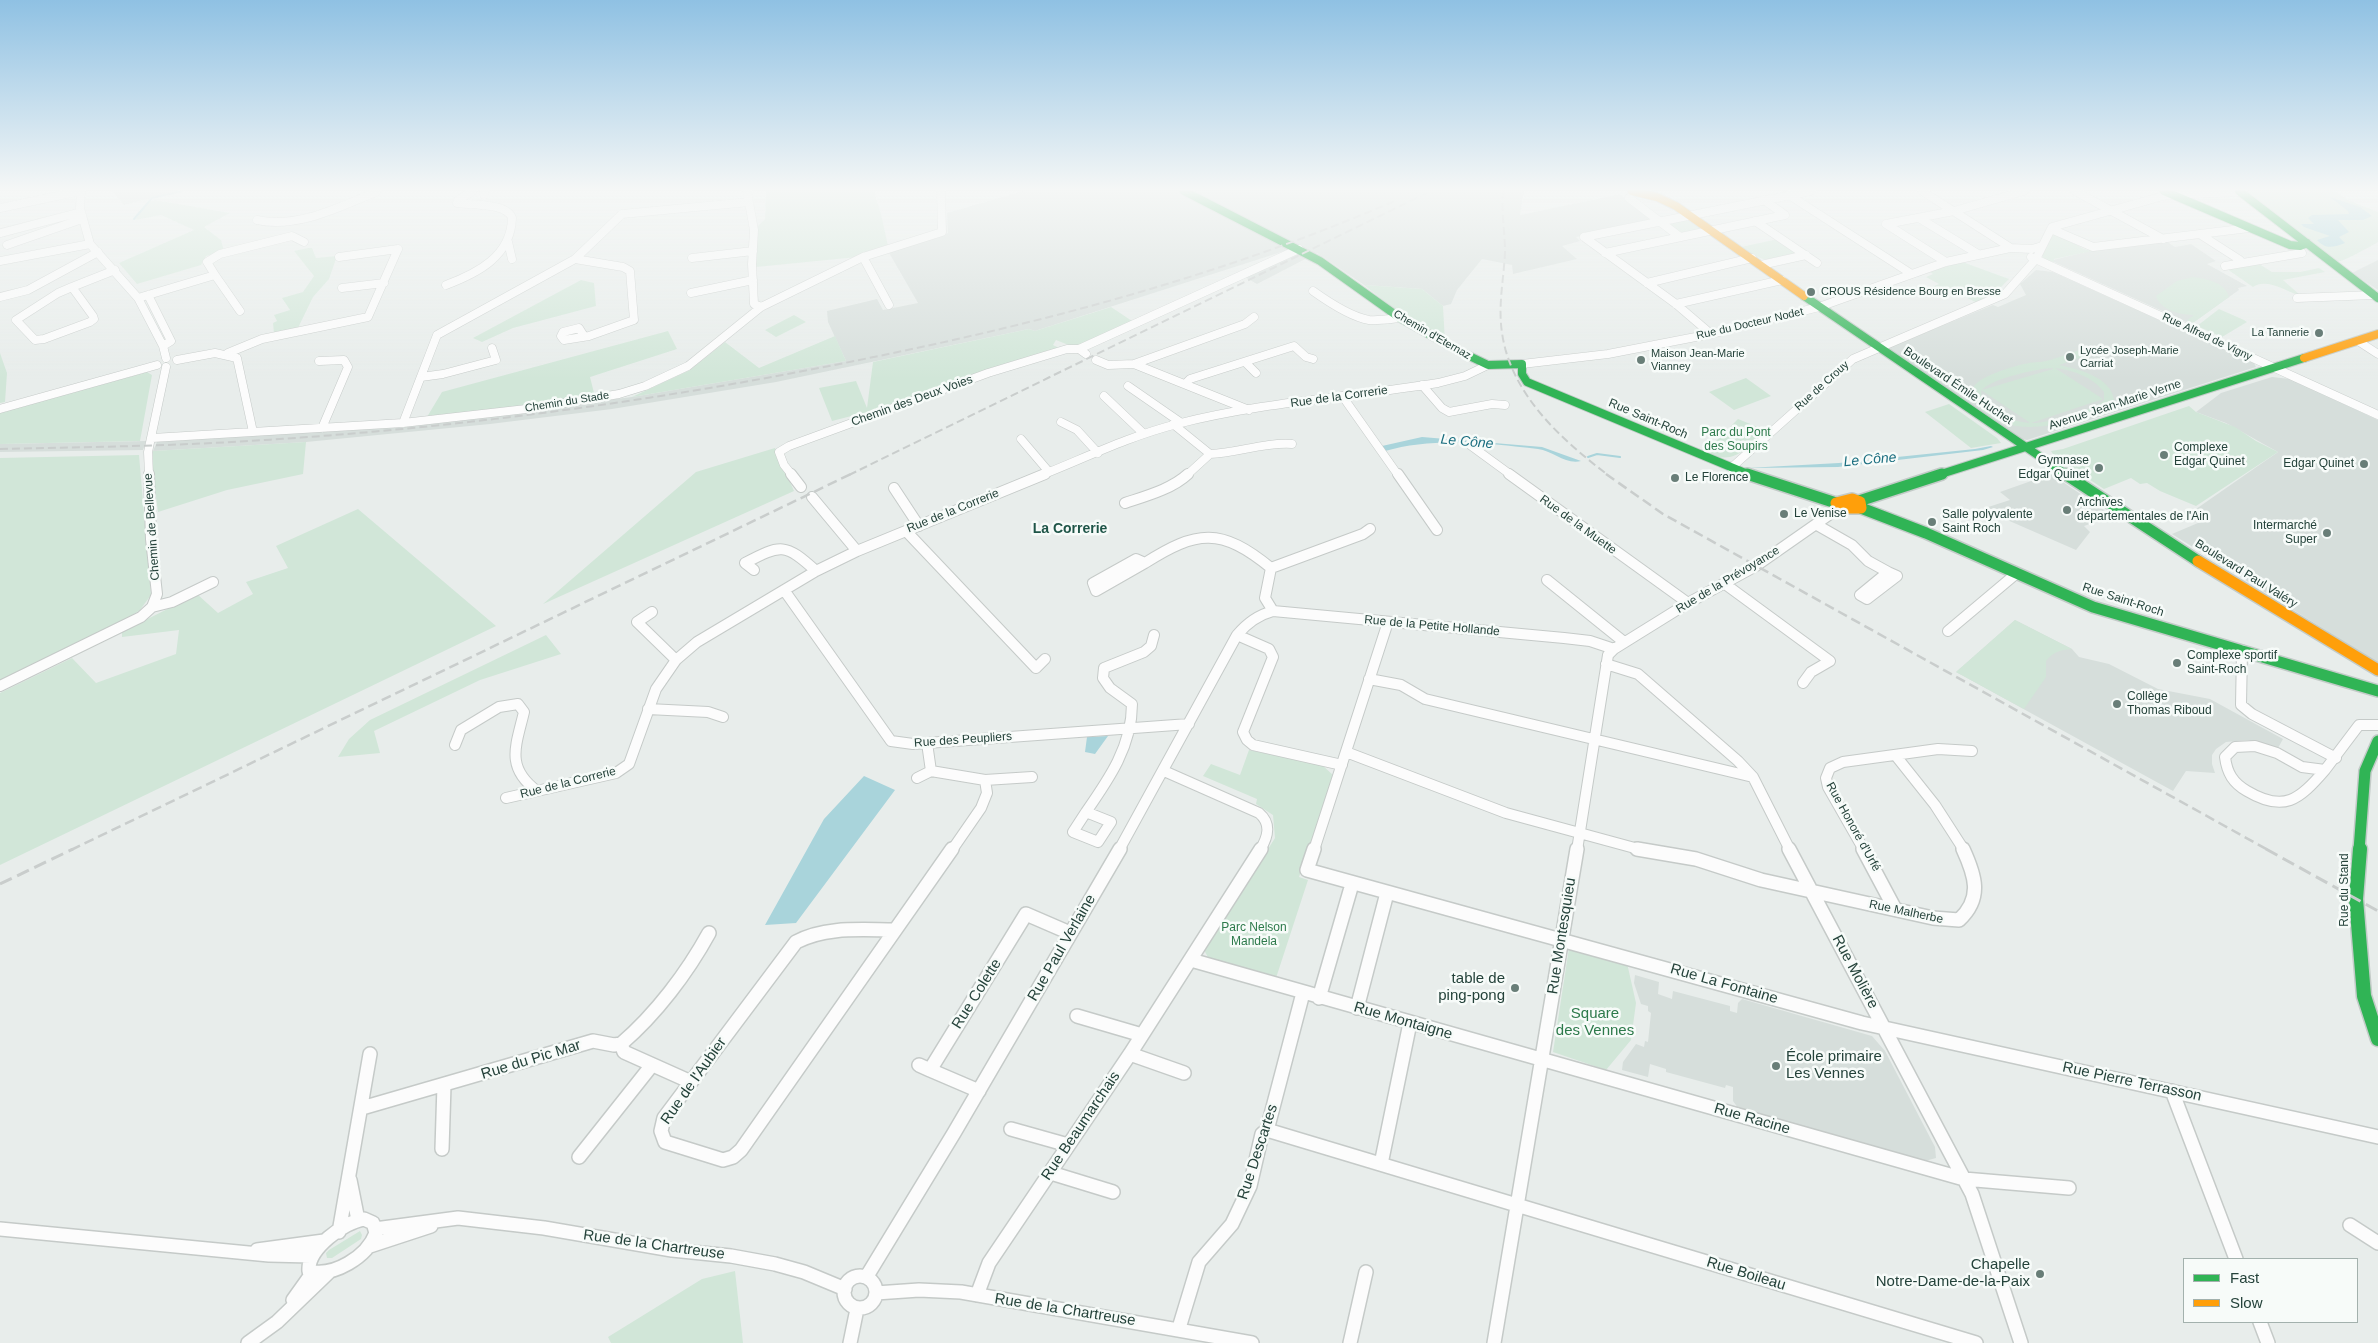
<!DOCTYPE html>
<html>
<head>
<meta charset="utf-8">
<style>
  body { margin:0 }
  #map { position:relative; width:2378px; height:1343px; overflow:hidden; background:#e8edeb; font-family:Arial,sans-serif }
  canvas { display:block }
  .legend { position:absolute; left:2183px; top:1258px; width:175px; height:65px; box-sizing:border-box; background:#f7fbf9; border:1px solid #a3b1ad; margin:0; padding:6px 9px; list-style:none; font-size:15px; color:#24423a }
  .legend li { display:flex; align-items:center; gap:10px; height:25px }
  .legend b { width:25px; border:1px solid #a3b1ad }
</style>
</head>
<body>
<div id="map">
<canvas width="2378" height="1343"></canvas>
<ul class="legend">
<li><b style="height:6px;background:#30b455"></b>Fast</li>
<li><b style="height:6px;background:#ff9f0a"></b>Slow</li>
</ul>
</div>
<script>
const ctx = document.querySelector('canvas').getContext('2d');
ctx.lineJoin = 'round';
function paint(path, color) { ctx.fillStyle = color; ctx.fill(path, 'evenodd'); }
function strokePath(path, color, width, dash) { ctx.strokeStyle = color; ctx.lineWidth = width; ctx.lineCap = dash ? 'butt' : 'round'; ctx.setLineDash(dash || []); ctx.stroke(path); }
function label(font, color, halo, rows, align = 'center') {
  ctx.font = font + ' Arial,sans-serif'; ctx.lineWidth = 5; ctx.setLineDash([]); ctx.textBaseline = 'middle'; ctx.strokeStyle = halo; ctx.fillStyle = color; for (const [text, x, y, turn = 0] of rows) {
    ctx.save(); ctx.translate(x, y); ctx.rotate((+turn || 0) * Math.PI / 180); ctx.textAlign = isNaN(turn) ? turn : align; if (halo) ctx.strokeText(text, 0, 0); ctx.fillText(text, 0, 0); ctx.restore();
  }
}
const built = new Path2D(`
  M112 191H180L124 205Z
  M1023 191H1177L1281 244 1289 241 1188 191H1524L1520 215 1620 194 1655 221 1576 237 1580 241 1562 246 1577 259 1513 274 1512 265 1482 259 1457 290 1451 304 1443 306 1422 289 1364 285 1317 253 1257 284 1243 276 1297 247 1035 331 1029 329 776 382 612 409 490 424 306 442 153 451 157 442 424 423 632 397 846 361 828 322 827 311 877 299 883 310 918 303 888 251 948 233 947 213Z
  M2166 241 2175 247 2191 244 2216 261 2207 264 2247 286 2238 288 2239 290 2191 324 2054 262 2053 260 2097 249Z
  M2378 260V290L2352 273Z
  M2036 270 2053 272 2254 363 2256 367 2027 440 2018 438 1891 351 1890 347 1993 305 1998 307 2026 295 2020 284Z
  M2272 377 2290 379 2378 420V663L2172 534 2205 520 2196 509 2278 452 2226 423 2196 412 2221 393Z
  M146 441 143 450 0 452V444Z
  M2051 474 2113 516 2084 526 2090 532 2076 550 1982 509 2010 500 2000 492Z
  M2015 620 2072 649 2079 657 2109 664 2158 689 2210 699 2283 739 2278 748 2248 740 2226 742 2216 749 2212 755V764L2215 773 2186 771 2173 791 1956 672Z
  M1635 975 1659 982 1658 994 1672 999 1673 991 1730 1006V1011L1737 1013 1738 1003 1742 999 1872 1036 1885 1051 1935 1147 1936 1158 1925 1161 1738 1108 1733 1101V1087L1726 1085 1725 1088 1666 1072V1069L1650 1064 1648 1077 1622 1070 1623 1062 1636 1044 1644 1047 1645 1041 1648 1042 1651 1013 1648 1011V1006L1641 1004 1634 983Z`);
const green = new Path2D(`
  M766 191H874L881 214 888 246 858 257 756 267 757 227 765 219Z
  M2245 191H2335L2348 200 2378 212V242C2372 246 2342 262 2337 262Z
  M155 200 230 213 204 227 221 240 224 251 206 256 201 265 137 284 119 263 194 230 161 215 135 220 147 202Z
  M1686 220 1693 222 1705 230 1683 235 1669 226V224Z
  M2054 232 2084 249 2092 251 2054 259V262L2044 260 2042 255 2052 233Z
  M1778 239 1796 251 1795 256C1769 262 1764 263 1741 247Z
  M308 248H312L316 258 337 256 329 279 313 297 298 328 274 334 273 323 277 321 274 315 290 310 282 298 303 292 314 276 294 251Z
  M1957 260 2009 279 1990 298 1984 290 1980 292 1983 299 1977 303 1949 288 1931 296 1923 291 1939 284 1926 277 1933 274 1926 270Z
  M2259 264 2272 272H2300L2319 268 2325 272 2283 280 2300 295H2298C2284 290 2266 278 2253 287L2227 269Z
  M2193 277C2206 279 2225 282 2229 297L2193 323 2187 320 2194 315C2181 315 2160 310 2156 296L2177 281Z
  M581 280 594 283 596 306 513 328 482 342 473 338Z
  M1364 285 1422 289 1443 306 1445 342 1398 312Z
  M1111 307 1135 323 1081 346H1071L1056 340 1053 345 1061 349 868 414 867 412 832 421 819 388 856 381 867 408 873 362 1029 329 1035 331Z
  M2219 309 2244 320 2247 322 2222 337 2197 326Z
  M794 315 806 322 776 337 765 330Z
  M668 331 677 349 590 377 595 397 427 417 442 392Z
  M835 336 846 361 632 397 690 370 725 342 759 368Z
  M2086 348 2094 353 2059 365C2078 369 2111 377 2114 400L2111 406 2104 410C2063 423 2013 443 1978 405 1973 400 1969 392 1975 385 1984 374 2025 362 2038 362 2046 363 2076 351 2086 348ZM2053 368V369L1982 390C1990 379 2039 368 2053 368ZM2055 368C2073 370 2093 377 2104 392V400C2095 411 2045 424 2031 423L2103 399ZM1981 390 2029 422V423C2012 421 1993 415 1982 401Z
  M0 353 7 373 5 402 0 403Z
  M147 372 152 375 140 441 0 444V413Z
  M1746 378 1771 396 1734 410 1709 392Z
  M1949 404 1997 438 2001 443 1971 448 1925 412Z
  M2189 406 2196 412 2235 427 2256 441 2278 452 2196 506 2160 491 2147 483 2140 484 2131 478 2104 489 2055 457 2051 451 2063 449Z
  M1738 419 1765 430C1743 451 1736 465 1704 453Z
  M306 442 303 474 227 490 158 512 153 474V451Z
  M775 448 794 491 543 604 696 472Z
  M139 455 151 595 140 610 121 623 0 680V458Z
  M358 509 496 626 0 865V693L72 658 96 683 176 654 179 630 122 637V632L197 594 218 613 253 594 246 582 288 568 276 546Z
  M2015 620 2072 649C2060 650 2053 652 2046 661V677L2024 709 1956 672Z
  M546 635 561 654 480 680 374 731 380 753 338 757 349 739 370 720Z
  M1249 750 1322 765 1333 775 1299 877 1308 880 1276 978 1209 959 1204 950 1275 838 1273 815 1256 804 1257 799 1203 776 1211 764 1240 775Z
  M1569 948 1627 963 1636 1003 1631 1040 1606 1070 1553 1052Z
  M360 1231 362 1235 361 1239 332 1258H327L326 1253 329 1250Z
  M735 1271 743 1343H611L608 1337 702 1279Z`);
const water = new Path2D(`
  M2330 197 2360 207 2372 216 2363 220H2338L2349 232 2339 237 2345 243C2334 247 2326 250 2317 240L2330 236 2304 227 2301 224H2314L2308 218 2312 215 2349 214 2348 211Z
  M1422 437 1542 447 1581 461C1566 465 1553 451 1538 449 1489 443 1432 437 1385 451L1382 446Z
  M1991 446 1993 447 1983 450 1838 467 1747 468 1839 463 1975 449Z
  M1108 736 1095 754 1085 752 1087 737Z
  M864 776 895 790 796 923 765 925 824 819Z`);
const stream = new Path2D(`
  M134 219 152 198 182 191
  M1588 457 1597 454 1620 457`);
const streetFar2 = new Path2D(`
  M81 191 80 208 90 244 138 298 163 346 166 358
  M484 191V195
  M747 191 754 230 752 264 754 304 761 307
  M1922 191 2011 248
  M2075 191 2163 239
  M1789 195 1910 273
  M1629 198 1680 237
  M0 208 81 191
  M1919 218 1978 254
  M257 220C297 229 339 207 376 192
  M1755 221 1817 263
  M1886 224 1954 211 2024 191
  M1886 224 1946 262
  M2051 229 2093 247 2249 228
  M1 233 81 212
  M2201 235 2240 260
  M1584 237 1811 191
  M1584 237 1676 304 1711 334
  M508 242 512 259
  M7 245 82 219
  M1605 253 1785 215 1764 200
  M339 257 398 249
  M863 257 889 305
  M2031 257 2378 415
  M692 258 753 251
  M575 259 623 267 630 271 634 320 589 336 564 340 561 336 563 332 579 328 584 336
  M0 261 90 244
  M1761 265 1806 255
  M2225 266 2302 253
  M215 275 207 262 220 254 292 236 304 242
  M1647 283 1752 258
  M446 285C478 273 511 256 512 218 507 203 471 205 457 203L458 200 473 191
  M72 287 93 316 94 319 90 322 44 339 35 340 16 320 58 293Z
  M72 287 115 270
  M342 288 384 283
  M1313 291C1327 301 1352 317 1369 320 1378 321 1390 319 1400 318
  M691 293 753 280
  M148 295 171 341 163 346
  M0 297 28 290 98 252
  M138 298 215 275 240 311
  M2297 298 2374 295
  M1676 304 1782 280
  M2358 341 2378 354
  M1079 349 1299 249
  M228 353 262 339 368 317 398 249
  M177 360 215 353 237 358 253 432
  M1096 360 1108 365 1134 364 1249 410
  M319 361 344 360 348 367 322 428
  M1245 362 1256 373
  M1134 364 1245 324 1254 317
  M1522 364 1608 354 1711 334 1819 307 1946 262 2010 248 2032 249 2042 246
  M421 377 443 374 496 360 492 348
  M1185 384 1190 379 1294 346 1306 357 1313 359
  M1422 385 1442 408 1449 412 1492 404 1505 405
  M1128 386 1180 422
  M1104 396 1144 434
  M1343 397 1398 475
  M0 409 157 365
  M1061 422 1077 430 1098 453
  M403 423 437 335 575 259 622 214 749 202
  M1173 424 1210 454 1187 475
  M152 438 403 423 535 408 619 394 645 386 688 366 761 307 863 257 942 232 941 191
  M1021 439 1049 472
  M1470 445 1511 475
  M1210 454C1238 453 1264 442 1292 444
  M1731 468 1853 359 2005 294 2036 259 2052 227 2167 195 2242 192
  M149 475 148 452 166 367
  M792 475 784 465 779 452 789 446 988 373 1067 349H1079L1086 354
  M1042 475C1087 457 1130 436 1177 424 1262 402 1352 397 1438 383L1465 376 1488 365`);
const streetFar1 = new Path2D(`
  M791 474 801 487
  M1398 474 1437 530
  M1509 474 1688 603
  M894 488 919 526
  M812 497 857 551
  M1125 503C1146 496 1172 489 1188 474
  M1817 525 1852 545 1868 561 1888 572
  M906 531 1036 668 1045 659
  M1136 559 1145 563 1096 591 1093 583Z
  M1145 563C1197 530 1221 527 1271 568L1265 598 1273 611
  M1271 568 1363 534 1370 529
  M754 570 745 563C781 544 785 543 816 571
  M1888 572 1897 576 1867 599 1860 595Z
  M1547 580 1624 642
  M1725 584 1830 661 1811 672 1803 683
  M784 590 891 741 913 744 1189 724
  M152 607 172 602 213 582
  M652 612 637 622 676 660
  M1948 631 2017 573
  M1237 635 1269 649 1273 657 1243 732 1247 740 1253 745 1342 765
  M2242 650 2241 705 2252 714 2336 758
  M1606 664 1638 674 1738 761 1753 777 1790 850
  M1369 679 1401 685 1425 699 1753 777
  M0 686 141 617 152 607 157 594 151 539 149 474
  M648 709 708 712 723 717
  M927 743 931 771 985 780 987 793 981 808 952 850
  M455 745 461 730 499 707 518 704 524 712C516 746 505 767 537 791
  M2255 746 2277 753 2302 767 2325 770C2299 800 2284 813 2247 791 2233 783 2227 773 2225 757L2235 747Z
  M1346 752 1506 813 1642 850
  M1896 756 1935 805 1964 850
  M2325 770 2359 725H2378
  M1164 771 1259 813C1272 824 1268 837 1260 850
  M917 778 931 771
  M985 780 1032 777
  M506 798 616 773 629 764 656 689 676 660 697 642 816 571 857 551 1045 474
  M1086 812 1111 822 1098 842 1073 832Z
  M1086 812C1109 779 1132 746 1132 704L1110 688 1103 678 1104 668 1144 652 1151 646 1154 635
  M1119 850 1237 635C1247 623 1258 615 1273 611L1564 638 1590 641 1614 649
  M1314 850 1388 622
  M1577 850 1608 655 1614 649 1688 603 1756 566 1839 508
  M1864 850 1828 787 1826 778 1830 768 1843 762 1938 749 1972 751`);
const street = new Path2D(`
  M1314 849 1307 870 1862 1023 2378 1137
  M1637 849 1696 859 1761 880 1933 918 1959 920C1983 898 1975 875 1963 849
  M1789 849 1972 1194 2021 1343
  M1863 849 1895 909
  M895 930C862 930 826 926 796 942L664 1118 661 1131 665 1142 723 1160 733 1157 741 1150 952 849
  M1191 960 1964 1179 2069 1188
  M1319 998 1352 884
  M1357 1008 1387 893
  M1077 1016 1142 1035
  M621 1044C656 1014 687 973 709 933
  M1130 1054 1184 1073
  M919 1065 930 1070
  M979 1091 930 1070 1026 914 1070 933
  M2172 1091 2236 1259
  M362 1108 593 1041 614 1045 621 1044 624 1052 691 1082
  M1011 1129 1068 1145
  M1267 1130 1976 1343
  M442 1149 444 1085
  M579 1157 652 1065
  M1381 1164 1410 1023
  M1051 1173 1113 1192
  M350 1180 358 1220
  M364 1219 373 1223 376 1233C367 1257 334 1277 309 1271 307 1249 344 1222 364 1219Z
  M2350 1225 2378 1243
  M0 1229 269 1255 311 1256
  M375 1229 458 1218 544 1228 672 1250 731 1256 775 1264 804 1272 845 1289
  M339 1232 370 1054
  M370 1246 431 1226
  M257 1250 324 1241
  M844 1292a16 16 0 1 1 32 0a16 16 0 1 1-32 0Z
  M867 1276 954 1133 1120 849
  M876 1293 919 1290 961 1292 1252 1343
  M977 1295 989 1263 1130 1054 1261 849
  M293 1300 313 1272
  M2260 1322 2268 1343
  M1179 1328 1199 1262 1232 1224 1250 1186 1262 1134 1267 1130 1303 993
  M248 1343 277 1322 329 1272
  M850 1343 857 1309
  M1350 1343 1366 1272
  M1494 1343 1577 849`);
const fastFar2 = new Path2D(`
  M1184 191 1320 261 1400 318 1459 351 1488 365 1522 364V374L1527 382 1750 475
  M2164 191 2290 245 2300 246 2307 243
  M2239 191 2378 298
  M1804 296 2067 475
  M1938 475 2304 358`);
const fastFar1 = new Path2D(`
  M1747 474 1836 503
  M2065 474 2198 561
  M1859 501 1942 474
  M1861 508 1926 533 2093 607 2378 691
  M2359 850 2365 771 2378 741`);
const fast = new Path2D(`
  M2360 849 2356 899 2364 996 2378 1039`);
const slowFar1 = new Path2D(`
  M1632 191 1657 197 1676 206 1804 296
  M2304 358 2378 334`);
const slow = new Path2D(`
  M1852 499 1860 502 1861 508H1839L1836 503Z
  M2198 561 2378 670`);
const railFar2 = new Path2D(`
  M1503 191C1501 211 1505 232 1505 252 1504 276 1499 300 1501 324 1506 390 1559 438 1608 475
  M0 449C88 447 177 446 265 440 468 427 670 399 869 358 1051 321 1226 274 1397 200
  M849 475 1431 191`);
const railFar1 = new Path2D(`
  M1606 474 1663 514 2268 850
  M71 850 851 474`);
const rail = new Path2D(`
  M2266 849 2378 911
  M0 884 73 849`);
const markers = [
  [1811,292,5,"#697e78"],
  [2319,333,5,"#697e78"],
  [2070,357,5,"#697e78"],
  [1641,360,5,"#697e78"],
  [2164,455,5,"#697e78"],
  [2364,464,5,"#697e78"],
  [2099,468,5,"#697e78"],
  [1675,478,5,"#697e78"],
  [2067,510,5,"#697e78"],
  [1784,514,5,"#697e78"],
  [1932,522,5,"#697e78"],
  [2327,533,5,"#697e78"],
  [2177,663,5,"#697e78"],
  [2117,704,5,"#697e78"],
  [1515,988,5,"#697e78"],
  [1776,1066,5,"#697e78"],
  [2040,1274,5,"#697e78"]
];
const farPoinames = [
  ["CROUS Résidence Bourg en Bresse",1821,292],
  ["La Tannerie",2309,333,"right"],
  ["Lycée Joseph-Marie",2080,351],
  ["Carriat",2080,364],
  ["Maison Jean-Marie",1651,354],
  ["Vianney",1651,367]
];
const farStreetnames = [
  ["Rue du Docteur Nodet",1750,324,-13],
  ["Chemin d'Eternaz",1432,335,30],
  ["Rue Alfred de Vigny",2207,337,25],
  ["Rue de Crouy",1822,386,-42],
  ["Chemin du Stade",567,402,-9]
];
const streetNames = [
  ["Boulevard Émile Huchet",1958,386,34],
  ["Rue de la Correrie",1339,397,-8],
  ["Chemin des Deux Voies",912,401,-20],
  ["Avenue Jean-Marie Verne",2115,405,-18],
  ["Rue Saint-Roch",1648,419,23],
  ["Rue de la Correrie",953,511,-22],
  ["Rue de la Muette",1578,525,36],
  ["Chemin de Bellevue",152,527,-94],
  ["Boulevard Paul Valéry",2246,574,32],
  ["Rue de la Prévoyance",1728,580,-31],
  ["Rue Saint-Roch",2123,600,18],
  ["Rue de la Petite Hollande",1432,626,5],
  ["Rue des Peupliers",963,740,-4],
  ["Rue de la Correrie",568,783,-14],
  ["Rue Honoré d'Urfé",1853,827,61],
  ["Rue du Stand",2345,890,-90],
  ["Rue Malherbe",1906,912,12]
];
const parkNames = [
  ["Parc du Pont",1736,433],
  ["des Soupirs",1736,447],
  ["Parc Nelson",1254,928],
  ["Mandela",1254,942]
];
const poiNames = [
  ["Complexe",2174,448],
  ["Edgar Quinet",2174,462],
  ["Gymnase",2089,461,"right"],
  ["Edgar Quinet",2089,475,"right"],
  ["Edgar Quinet",2354,464,"right"],
  ["Le Florence",1685,478],
  ["Archives",2077,503],
  ["départementales de l'Ain",2077,517],
  ["Le Venise",1794,514],
  ["Salle polyvalente",1942,515],
  ["Saint Roch",1942,529],
  ["Intermarché",2317,526,"right"],
  ["Super",2317,540,"right"],
  ["Complexe sportif",2187,656],
  ["Saint-Roch",2187,670],
  ["Collège",2127,697],
  ["Thomas Riboud",2127,711]
];
const waterNames = [
  ["Le Cône",1467,442,5],
  ["Le Cône",1870,460,-5]
];
const neighbourhoodNames = [
  ["La Correrie",1070,529]
];
const nearStreetnames = [
  ["Rue Montesquieu",1562,936,-81],
  ["Rue Paul Verlaine",1062,948,-60],
  ["Rue Molière",1855,972,62],
  ["Rue La Fontaine",1724,984,16],
  ["Rue Colette",977,994,-58],
  ["Rue Montaigne",1403,1021,16],
  ["Rue du Pic Mar",531,1060,-17],
  ["Rue de l'Aubier",694,1081,-55],
  ["Rue Pierre Terrasson",2132,1082,12],
  ["Rue Racine",1752,1119,16],
  ["Rue Beaumarchais",1081,1126,-56],
  ["Rue Descartes",1258,1152,-72],
  ["Rue de la Chartreuse",654,1245,8],
  ["Rue Boileau",1746,1274,17],
  ["Rue de la Chartreuse",1065,1310,9]
];
const nearPoinames = [
  ["table de",1505,979],
  ["ping-pong",1505,996],
  ["École primaire",1786,1057,"left"],
  ["Les Vennes",1786,1074,"left"],
  ["Chapelle",2030,1265],
  ["Notre-Dame-de-la-Paix",2030,1282]
];
const nearParknames = [
  ["Square",1595,1014],
  ["des Vennes",1595,1031]
];
paint(built, '#d6dedb');
paint(green, '#d1e6d8');
paint(water, '#a9d4db');
strokePath(stream, '#a9d4db', 2);
strokePath(streetFar2, '#c5cac8', 9);
strokePath(streetFar1, '#c5cac8', 12);
strokePath(street, '#c5cac8', 16);
strokePath(fastFar2, '#c3cbc8', 10);
strokePath(fastFar1, '#c3cbc8', 14);
strokePath(fast, '#c3cbc8', 17);
strokePath(slowFar1, '#c3cbc8', 10);
strokePath(slow, '#c3cbc8', 14);
strokePath(streetFar2, '#fcfcfc', 8);
strokePath(streetFar1, '#fcfcfc', 10);
strokePath(street, '#fcfcfc', 13);
strokePath(fastFar2, '#30b455', 8);
strokePath(fastFar1, '#30b455', 11);
strokePath(fast, '#30b455', 14);
strokePath(slowFar1, '#ff9f0a', 8);
strokePath(slow, '#ff9f0a', 11);
strokePath(railFar2, '#c9cdcc', 2, [8, 4]);
strokePath(railFar1, '#c9cdcc', 2.5, [10, 5]);
strokePath(rail, '#c9cdcc', 3, [13, 6]);
const sky = ctx.createLinearGradient(0, 0, 0, 379);
sky.addColorStop(0, '#8fc1e3');
sky.addColorStop(0.5, '#f5f7f6');
sky.addColorStop(1, '#f5f7f600');
ctx.fillStyle = sky;
ctx.fillRect(0, 0, 2378, 379);
for (const [x, y, r, color] of markers) { const dot = new Path2D(); dot.arc(x, y, r, 0, 2 * Math.PI); ctx.fillStyle = color; ctx.fill(dot); strokePath(dot, '#f7fbf9', 2); }
label('11px', '#24423a', '#f7fbf9', farPoinames, 'left');
label('11px', '#24423a', '#f7fbf9', farStreetnames);
label('12px', '#24423a', '#f7fbf9', streetNames);
label('12px', '#2d7a4b', '#f7fbf9', parkNames);
label('12px', '#24423a', '#f7fbf9', poiNames, 'left');
label('italic 14px', '#1c6f80', '#f7fbf9', waterNames);
label('bold 14px', '#1f5548', '#f7fbf9', neighbourhoodNames);
label('15px', '#24423a', '#f7fbf9', nearStreetnames);
label('15px', '#24423a', '#f7fbf9', nearPoinames, 'right');
label('15px', '#2d7a4b', '#f7fbf9', nearParknames);
</script>
</body>
</html>
